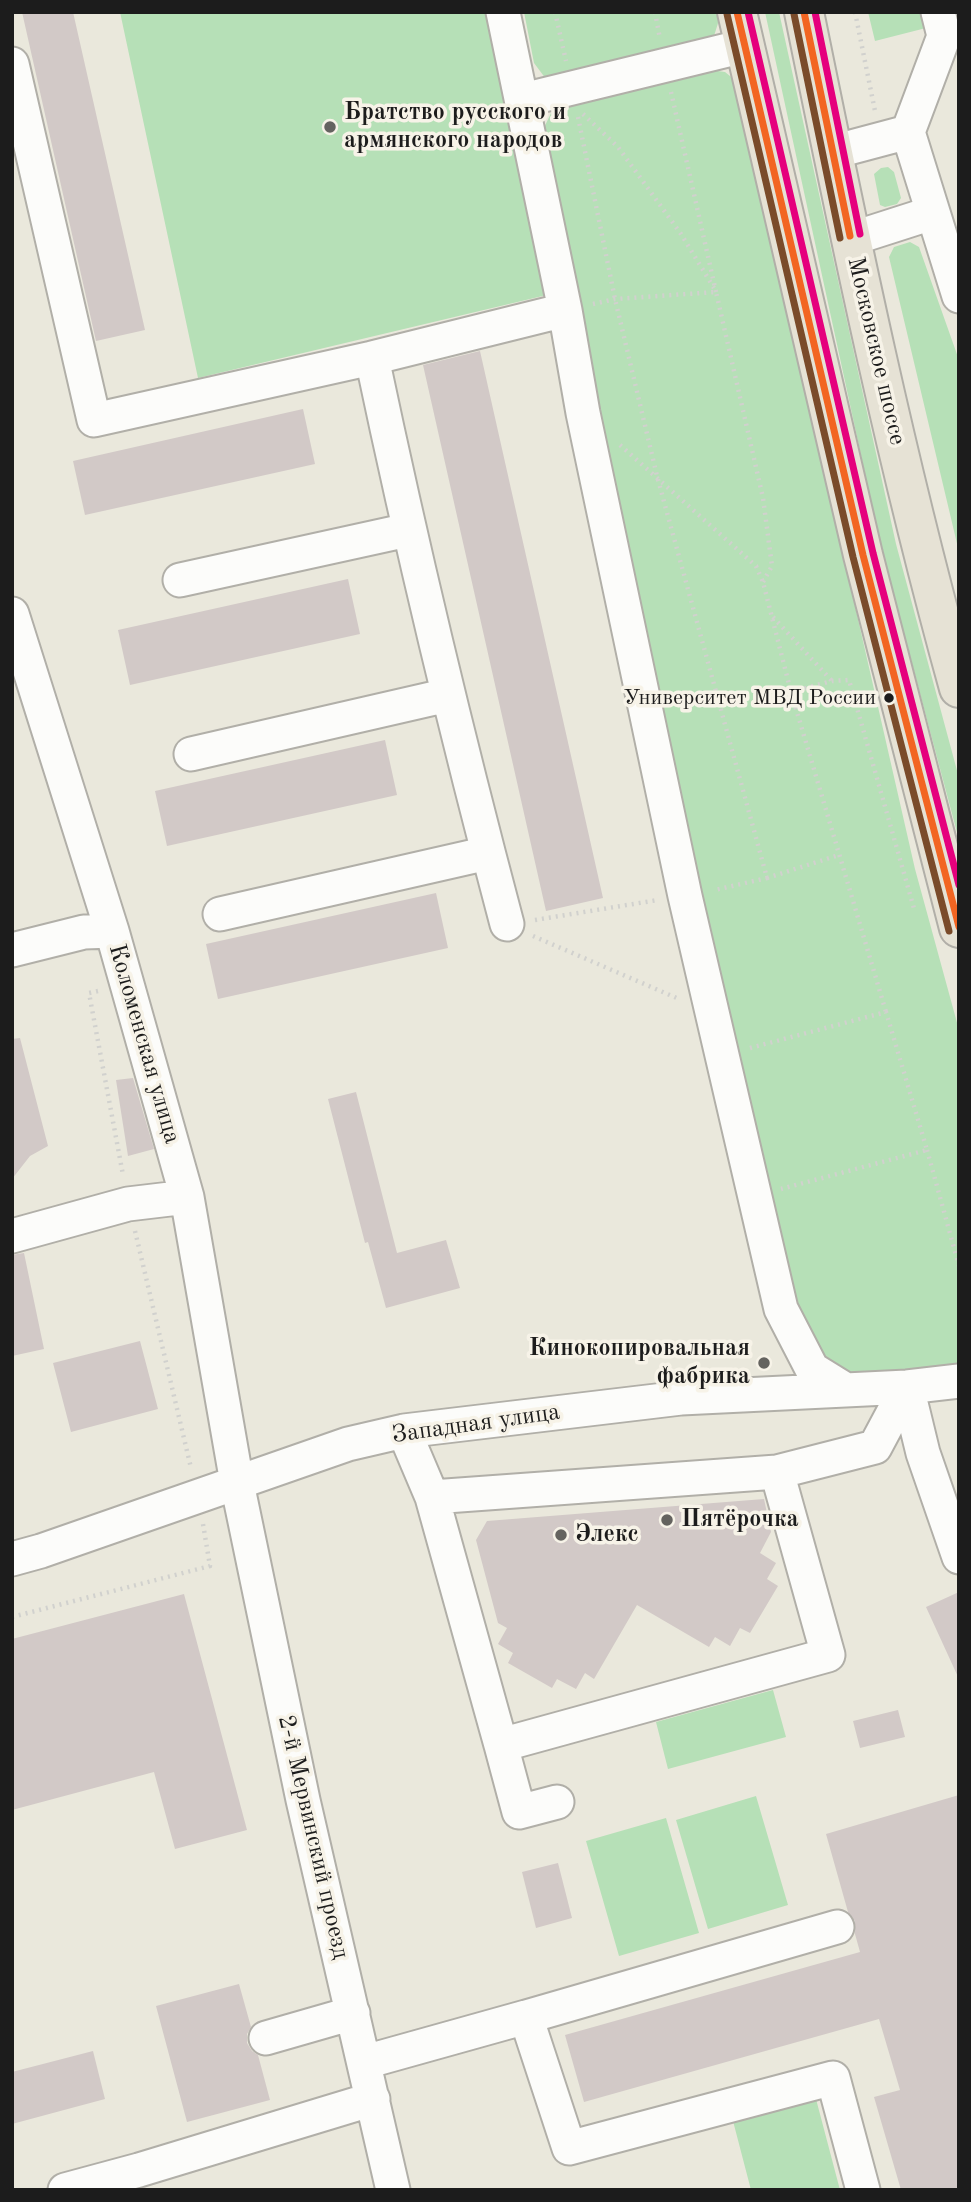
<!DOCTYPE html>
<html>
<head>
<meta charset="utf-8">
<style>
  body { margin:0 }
  #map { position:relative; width:971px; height:2202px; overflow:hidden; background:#eae8dc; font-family:"Old Standard TT",serif }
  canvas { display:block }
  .frame { position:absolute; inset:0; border:14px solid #1c1c1c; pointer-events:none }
</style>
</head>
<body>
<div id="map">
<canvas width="971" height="2202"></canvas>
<div class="frame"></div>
</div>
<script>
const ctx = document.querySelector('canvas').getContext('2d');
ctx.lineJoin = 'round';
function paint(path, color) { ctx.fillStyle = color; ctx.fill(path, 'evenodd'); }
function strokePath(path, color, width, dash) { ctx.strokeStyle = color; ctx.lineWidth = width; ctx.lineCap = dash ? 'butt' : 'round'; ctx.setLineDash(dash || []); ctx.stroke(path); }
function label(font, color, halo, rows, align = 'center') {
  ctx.font = font + ' "Old Standard TT",serif'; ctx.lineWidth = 7; ctx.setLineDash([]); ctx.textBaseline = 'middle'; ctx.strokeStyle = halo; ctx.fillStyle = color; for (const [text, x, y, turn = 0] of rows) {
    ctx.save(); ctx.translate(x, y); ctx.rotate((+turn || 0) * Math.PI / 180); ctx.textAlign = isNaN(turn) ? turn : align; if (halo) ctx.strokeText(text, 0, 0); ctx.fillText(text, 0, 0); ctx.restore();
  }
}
const green = new Path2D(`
  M120 12H490L551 294 198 378Z
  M524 12H717L719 20 714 36 695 46 549 83 534 63Z
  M765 12H779L896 544 959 778V840L880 543Z
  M868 12H922L926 28 875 41Z
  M704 69 725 72 735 80 915 869 959 1030V1363L858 1378 826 1367 792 1303 731 1053 541 134 552 111 574 100Z
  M888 167 894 172 901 198 897 204 885 207 880 205 874 174 881 168Z
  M910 242 919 247 959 360V552L889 257 894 247Z
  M773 1690 786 1737 668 1769 656 1722Z
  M756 1796 788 1905 708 1929 676 1820Z
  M666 1818 699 1933 619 1956 586 1841Z
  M816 2099 840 2190H751L733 2121Z`);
const building = new Path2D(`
  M22 12H73L145 330 96 341Z
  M480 351 603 898 546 911 423 365Z
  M303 409 315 464 85 515 73 461Z
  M348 579 360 634 130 685 118 630Z
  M385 740 397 795 167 846 155 791Z
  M436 893 448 948 218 999 206 944Z
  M20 1038 48 1146 30 1156 12 1179V1039Z
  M133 1078 154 1149 128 1156 116 1080Z
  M356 1092 397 1253 446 1240 460 1288 386 1308 368 1242 365 1243 328 1099Z
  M24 1253 44 1349 12 1356V1255Z
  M140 1341 158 1409 71 1432 53 1363Z
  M764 1499 771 1532 760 1553 776 1563 767 1579 778 1586 750 1633 740 1628 730 1646 715 1637 709 1647 637 1605 594 1679 585 1673 576 1689 557 1679 552 1688 508 1663 513 1653 498 1644 507 1628 498 1623 476 1540 487 1521Z
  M959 1592V1679L926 1607Z
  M184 1594 247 1830 175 1849 154 1772 12 1810V1639Z
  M898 1710 905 1737 860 1748 853 1721Z
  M959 1795V2190H901L874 2097 900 2090 879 2019 584 2102 565 2035 860 1952 855 1934V1921L848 1912 826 1834Z
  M558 1863 572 1918 536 1928 522 1872Z
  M239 1984 251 2027 247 2034V2043L252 2051 258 2055 270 2100 187 2122 156 2006Z
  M93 2051 105 2099 12 2124V2072Z`);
const path = new Path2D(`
  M555 12 566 61
  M655 12 660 39
  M855 12 875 111
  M671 92 716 292
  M583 114 618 147 681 234 714 288
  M578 117 615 299 657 476 767 878 715 890
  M593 304 615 299 716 292 763 498 772 566 763 582
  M620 445 756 566 763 582 791 692 886 1012
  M773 617 832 681
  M791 692 832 681 849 680 915 912
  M767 878 839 855
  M535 920 658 900
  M533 936 679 999
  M98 991 89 993 123 1175
  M750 1048 886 1012 927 1150 781 1189
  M927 1150 959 1266
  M135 1231 191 1468
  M12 1617 210 1566 203 1524`);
const minor = new Path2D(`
  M503 12 565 310 583 413 685 896 781 1309 812 1369 846 1390
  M12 64 94 420 372 358
  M523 100 744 46
  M908 132 944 36 938 12
  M833 152 908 132 959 296
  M851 239 932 213
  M180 580 408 530
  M12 614 112 931 187 1197 237 1483 303 1800 393 2190
  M191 754 448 695
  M220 914 488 853
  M507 924C457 736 412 548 372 358L565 310
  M12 950 84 932 112 931
  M12 1236 128 1204 187 1197
  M907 1387 923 1453 959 1557
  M404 1431 432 1497
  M777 1472 432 1497 501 1745 828 1655 777 1472 875 1447 907 1387
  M12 1559 41 1551 348 1444 404 1431 681 1398 907 1387 959 1381
  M501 1745 519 1812 557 1802
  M526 2017 837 1927
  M266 2038 353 2013
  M365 2062 526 2017 569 2148 833 2078 863 2190
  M65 2190 139 2170 373 2099`);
const major = new Path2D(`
  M737 12 863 555 959 928
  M804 12C850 239 897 465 959 688`);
const bus1 = new Path2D(`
  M737 12 863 555 959 927
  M804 12 850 236`);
const bus2 = new Path2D(`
  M727 14 853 557 949 931
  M794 14 840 238`);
const bus3 = new Path2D(`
  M748 12 873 553 959 885
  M815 12 860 234`);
const markers = [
  [330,127,7,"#64635f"],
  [889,698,6,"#1c1c1c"],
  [764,1363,7,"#64635f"],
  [667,1520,7,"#64635f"],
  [561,1535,7,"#64635f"]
];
const busNames = [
  ["Университет МВД России",876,698]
];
const poiNames = [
  ["Братство русского и",344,113],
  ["армянского народов",344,141],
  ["Кинокопировальная",750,1349,"right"],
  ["фабрика",750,1377,"right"],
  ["Пятёрочка",681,1520],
  ["Элекс",575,1535]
];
const streetNames = [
  ["Московское шоссе",876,351,77],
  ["Коломенская улица",144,1044,74],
  ["Западная улица",476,1424,-8],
  ["2-й Мервинский проезд",313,1837,77]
];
paint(green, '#b6e0b7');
paint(building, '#d2c9c7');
strokePath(minor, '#b1afa8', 37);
strokePath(major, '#b1afa8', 42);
strokePath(path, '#d1d1ce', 4.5, [2, 5]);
strokePath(minor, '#fcfcfa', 33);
strokePath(major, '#e6e2d5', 38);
strokePath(bus1, '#f26522', 7);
strokePath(bus2, '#7a4b2a', 7);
strokePath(bus3, '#e5007d', 7);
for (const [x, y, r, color] of markers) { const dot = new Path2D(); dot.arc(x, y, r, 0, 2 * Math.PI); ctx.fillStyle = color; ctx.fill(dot); strokePath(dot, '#f7f3e8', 2.5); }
label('22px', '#1c1c1c', '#f7f3e8', busNames, 'right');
label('bold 24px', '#1c1c1c', '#f7f3e8', poiNames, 'left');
label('24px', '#1c1c1c', '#f7f3e8', streetNames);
</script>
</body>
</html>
